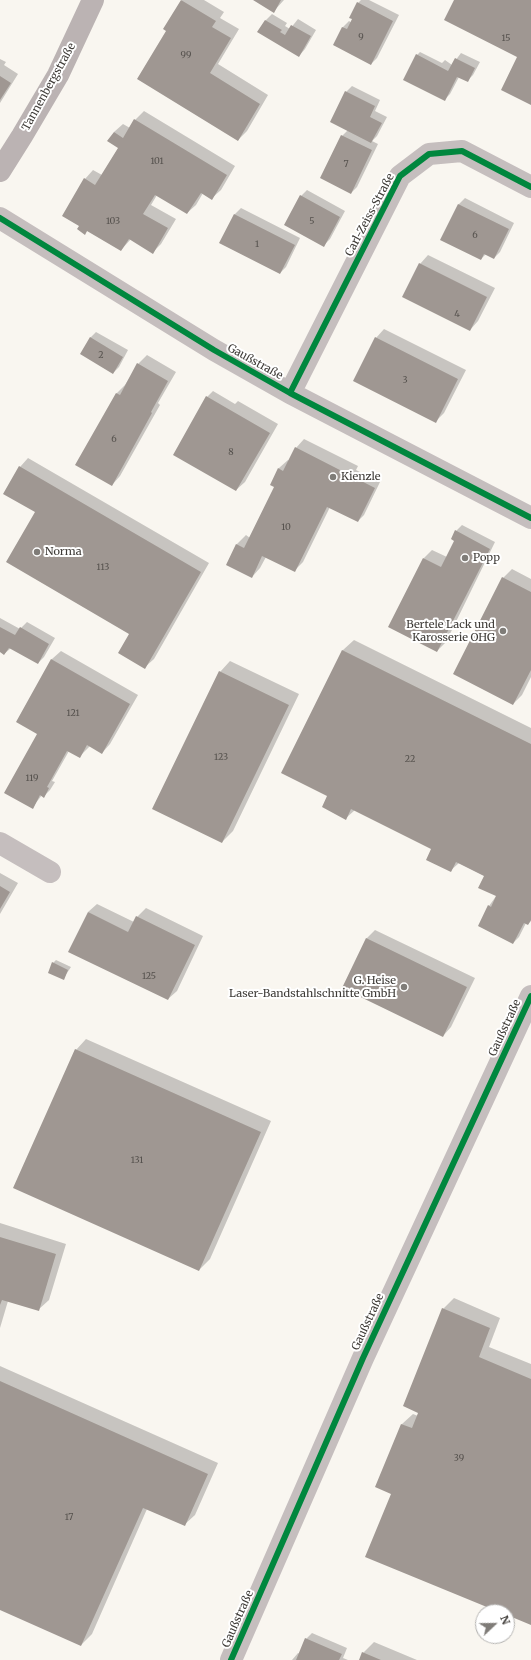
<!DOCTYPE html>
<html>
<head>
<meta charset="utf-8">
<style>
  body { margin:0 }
  #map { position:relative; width:531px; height:1660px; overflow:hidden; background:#f9f6f0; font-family:Merriweather,serif }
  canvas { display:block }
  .north { position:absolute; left:475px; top:1604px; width:40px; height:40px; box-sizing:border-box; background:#fff; border:1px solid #b2b1af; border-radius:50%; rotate:68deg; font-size:11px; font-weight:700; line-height:16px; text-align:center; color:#3e3b37 }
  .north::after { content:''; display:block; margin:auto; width:14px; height:18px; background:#7f7c78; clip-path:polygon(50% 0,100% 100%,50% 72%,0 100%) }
</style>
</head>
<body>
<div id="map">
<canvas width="531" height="1660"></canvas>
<div class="north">N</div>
</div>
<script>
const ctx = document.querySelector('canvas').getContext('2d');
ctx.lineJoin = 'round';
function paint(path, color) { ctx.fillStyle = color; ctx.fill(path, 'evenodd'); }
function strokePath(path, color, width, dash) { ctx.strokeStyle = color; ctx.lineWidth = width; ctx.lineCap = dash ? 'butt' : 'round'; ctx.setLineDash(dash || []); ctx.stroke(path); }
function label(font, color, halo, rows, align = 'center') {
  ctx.font = font + ' Merriweather,serif'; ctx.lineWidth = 4; ctx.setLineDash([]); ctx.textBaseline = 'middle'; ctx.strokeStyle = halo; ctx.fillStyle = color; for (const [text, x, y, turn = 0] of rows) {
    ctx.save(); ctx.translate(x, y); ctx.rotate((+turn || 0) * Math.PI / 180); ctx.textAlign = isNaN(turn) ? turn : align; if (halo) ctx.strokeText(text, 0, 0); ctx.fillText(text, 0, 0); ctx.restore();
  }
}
const shadow = new Path2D(`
  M182 0H204L224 12 220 18 239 29 218 64 268 95 247 131 238 140 167 31 165 29Z
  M255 0H284L274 11Z
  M361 0H369L399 15 377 58 371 64 334 45 343 27 349 21 352 23 358 3Z
  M272 14 287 23 285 26 290 29 298 19 316 30 305 49 299 56 259 32 266 20Z
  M420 52 442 63 445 60 452 65 461 53 480 62 473 75 467 81 459 77 450 94 444 100 417 55Z
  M0 59 6 62 4 65 18 74 0 103Z
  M352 86 380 100 375 111 387 117 377 136 372 141 378 144 357 187 351 193 342 136 348 130 346 92Z
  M144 111 235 166 221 190 212 198 203 193 196 205 187 213 157 195 151 205 176 219 161 244 153 252 131 239 121 250 88 230 85 233 80 226 85 179 93 170 102 175 119 147 114 132 123 124 130 128 135 120Z
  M307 190 345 211 330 239 324 245 301 196Z
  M465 198 514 223 500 252 494 258 486 254 481 259 442 240 459 204Z
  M241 208 300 238 286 267 280 273 220 243 235 214Z
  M428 255 495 288 478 321 470 330 420 264Z
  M384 329 466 370 444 413 435 422 376 338Z
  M96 332 128 350 119 367 113 373 90 338Z
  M147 355 176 372 158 403 160 405 120 476 112 485 77 465 117 393 125 385 138 364Z
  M213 391 235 404 238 401 278 424 245 482 236 490 207 397Z
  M304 439 358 466 356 470 380 482 364 515 358 521 330 507 303 562 294 571 266 557 260 568 252 577 227 564 237 544 246 535 250 538 276 487 271 485 279 468 288 460 289 461 296 448Z
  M28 458 209 563 154 659 145 667 130 634 36 511 20 467Z
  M462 525 495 542 446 642 437 651 424 558 432 550 447 557 456 540V531Z
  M512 569 531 579V677L522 695 513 704 503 578Z
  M0 618 20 629 27 622 55 638 44 657 38 663 11 648 4 654 0 651Z
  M354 640 531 728V921L528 924 526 923 519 937 513 943 479 926 489 906 499 892 485 876 459 863 450 871 433 849 355 810 346 818 329 796 282 773 343 650Z
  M61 651 138 695 110 744 102 753 90 746 79 757 69 751 52 781 55 782 50 790 44 796 42 795 32 808 39 734 17 721 52 659Z
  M230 661 299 694 233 831 222 842 220 672Z
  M0 873 18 883 0 914Z
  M97 904 134 922 137 917 146 908 203 936 177 991 168 999 88 912Z
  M375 930 475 978 451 1027 443 1036 366 939Z
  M56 960 71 967 63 979 53 963Z
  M86 1039 271 1121 210 1259 199 1270 76 1050Z
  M0 1223 66 1244 49 1300 38 1310 8 1301 0 1328Z
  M454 1298 500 1318 489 1347 531 1364V1624L507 1614V1612H501L392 1494 376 1486 402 1424 413 1414 418 1416 443 1309Z
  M0 1366 218 1463 195 1515 184 1525 147 1509 92 1634 81 1645 0 1609Z
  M312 1633 347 1648 343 1658 348 1660H292L298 1653 300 1654 306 1639Z
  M374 1642 417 1660H360L363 1653Z`);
const building = new Path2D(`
  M181 0 216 21 212 27 231 38 210 73 260 104 238 141 137 79 166 31 163 29Z
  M253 0H281L274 13Z
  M454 0H531V105L501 90 517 57 444 20Z
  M357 2 393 21 371 65 333 45 342 27 347 29 352 19 349 18Z
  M265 20 282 30 280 32 285 35 291 25 311 36 299 57 257 32Z
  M416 54 448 71 455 58 475 68 468 82 457 77 445 101 403 80Z
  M0 76 11 83 0 100Z
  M345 91 375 106 370 117 382 123 371 143 330 122Z
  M134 119 227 175 212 200 201 193 187 214 155 195 143 214 168 228 153 254 129 239 121 251 87 231 85 235 77 229 79 226 62 216 84 178 95 185 118 148 107 141 114 132 123 138Z
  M341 135 372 150 351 194 320 178Z
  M300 195 340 217 324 247 284 225Z
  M458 204 509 229 494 259 484 254 481 260 440 240Z
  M234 214 295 245 280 274 219 243Z
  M419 263 487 297 470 331 402 297Z
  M90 337 123 357 113 374 80 354Z
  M375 337 458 379 436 423 353 381Z
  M137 363 168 381 151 412 152 413 112 486 75 465 116 393 120 395Z
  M206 396 270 433 236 491 173 455Z
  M295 447 375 488 358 522 327 507 295 572 262 556 252 578 226 565 236 544 244 548 274 487 270 485 278 468 283 471Z
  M19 466 201 572 145 669 118 653 129 634 6 562 35 512 3 494Z
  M455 530 490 549 437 652 388 627 423 558 441 567 454 541 451 539Z
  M502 577 531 592V670L513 705 453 674Z
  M0 627 15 635 20 627 49 644 38 664 9 648 4 655 0 652Z
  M342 650 531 744V920L528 925 524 923 513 944 478 926 488 905 491 907 496 896 478 888 484 876 456 862 451 872 426 860 431 849 351 809 346 820 322 807 327 796 281 773Z
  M51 659 130 704 102 754 87 745 80 758 67 751 47 787 49 788 44 798 40 795 33 809 4 793 37 734 16 722Z
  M219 671 289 705 222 843 152 809Z
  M0 886 10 892 0 909Z
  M88 912 128 932 136 916 195 945 168 1000 68 952Z
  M366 938 467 987 443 1037 342 988Z
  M52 962 68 970 64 980 48 973Z
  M75 1049 261 1132 199 1271 13 1188Z
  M0 1237 56 1254 39 1311 2 1300 0 1305Z
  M442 1308 490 1328 479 1357 531 1379V1625L507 1615V1612H499L365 1557 391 1494 375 1487 401 1424 412 1428 418 1413 403 1406Z
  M0 1381 208 1474 185 1526 143 1508 81 1646 0 1610Z
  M305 1638 342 1654 339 1660H296Z
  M362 1652 381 1660H359Z`);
const street = new Path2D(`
  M0 218 214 350 290 393 531 518
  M290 393 400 176 429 154 462 151 531 187
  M0 843 50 872
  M231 1660 363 1358 531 996`);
const secondary = new Path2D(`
  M0 171 22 136 58 75 93 0`);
const cycleway = new Path2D(`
  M0 218 214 350 290 393 531 518
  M290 393 400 176 429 154 462 151 531 187
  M231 1660 363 1358 531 996`);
const markers = [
  [333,477,4,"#7f7c78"],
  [37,552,4,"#7f7c78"],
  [465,558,4,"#7f7c78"],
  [503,631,4,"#7f7c78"],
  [404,987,4,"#7f7c78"]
];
const numberNames = [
  ["9",361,37],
  ["15",506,38],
  ["99",186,55],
  ["101",157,161],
  ["7",346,164],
  ["103",113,221],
  ["5",312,221],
  ["6",475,235],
  ["1",257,244],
  ["4",457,314],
  ["2",101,355],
  ["3",405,380],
  ["6",114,439],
  ["8",231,452],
  ["10",286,527],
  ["113",103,567],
  ["121",73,713],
  ["123",221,757],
  ["22",410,759],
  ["119",32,778],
  ["125",149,976],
  ["131",137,1160],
  ["39",459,1458],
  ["17",69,1517]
];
const streetNames = [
  ["Tannenbergstraße",49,87,-61],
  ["Carl-Zeiss-Straße",370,215,-62],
  ["Gaußstraße",255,362,29],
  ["Gaußstraße",505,1028,-65],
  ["Gaußstraße",368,1322,-65],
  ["Gaußstraße",238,1619,-66]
];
const poiNames = [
  ["Kienzle",341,477],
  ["Norma",45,552],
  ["Popp",473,558],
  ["Bertele Lack und",495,625,"right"],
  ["Karosserie OHG",495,638,"right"],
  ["G. Heise",396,981,"right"],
  ["Laser-Bandstahlschnitte GmbH",396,994,"right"]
];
paint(shadow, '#0003');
paint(building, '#9f9792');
strokePath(street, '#c5bebe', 22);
strokePath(secondary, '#bbb3b3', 22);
strokePath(cycleway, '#00873e', 6);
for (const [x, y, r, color] of markers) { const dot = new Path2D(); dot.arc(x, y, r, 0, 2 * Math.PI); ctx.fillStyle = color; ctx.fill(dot); strokePath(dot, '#fff', 1.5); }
label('9px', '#56524e', null, numberNames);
label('11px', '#3e3b37', '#fff', streetNames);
label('11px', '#3e3b37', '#fff', poiNames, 'left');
</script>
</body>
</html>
